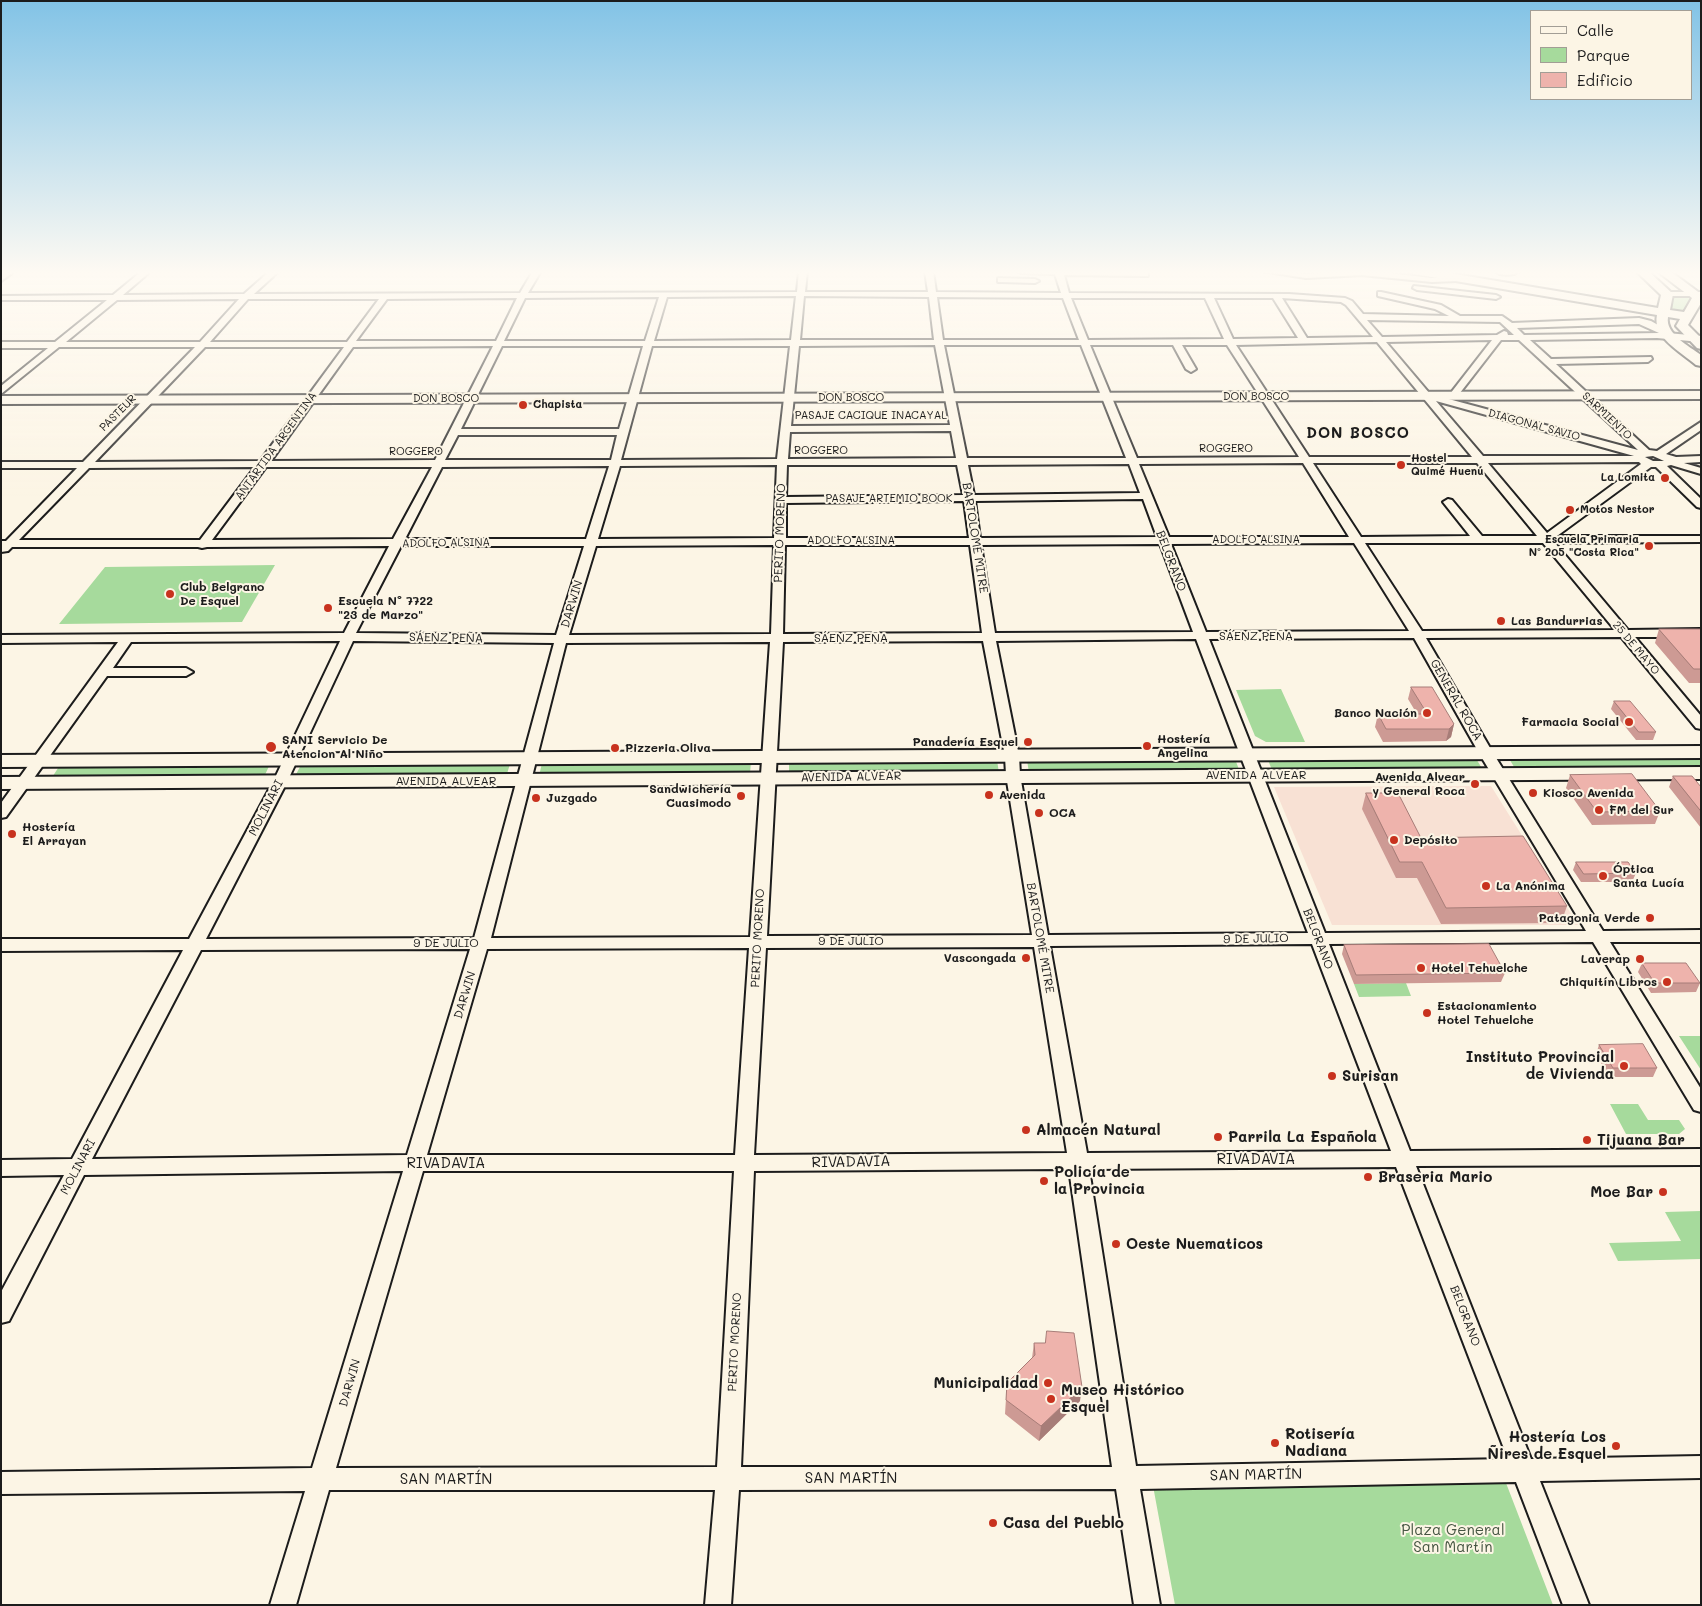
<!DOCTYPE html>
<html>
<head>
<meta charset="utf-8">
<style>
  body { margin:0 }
  #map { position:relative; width:1702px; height:1606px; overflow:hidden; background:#fcf5e5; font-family:Mali,sans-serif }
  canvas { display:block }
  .frame { position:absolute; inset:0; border:2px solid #1c1c1c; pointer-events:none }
  .legend { position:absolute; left:1530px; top:10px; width:162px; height:90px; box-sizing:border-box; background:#fcf5e5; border:1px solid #a29e95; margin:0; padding:6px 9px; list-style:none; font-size:15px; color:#1c1c1c }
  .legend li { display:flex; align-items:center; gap:10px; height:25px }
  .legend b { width:25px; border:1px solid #a29e95 }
</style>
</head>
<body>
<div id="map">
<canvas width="1702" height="1606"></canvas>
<div class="frame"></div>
<ul class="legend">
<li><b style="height:6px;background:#fcf5e5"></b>Calle</li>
<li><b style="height:14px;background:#a6da9c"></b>Parque</li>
<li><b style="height:14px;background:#eeb3ac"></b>Edificio</li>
</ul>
</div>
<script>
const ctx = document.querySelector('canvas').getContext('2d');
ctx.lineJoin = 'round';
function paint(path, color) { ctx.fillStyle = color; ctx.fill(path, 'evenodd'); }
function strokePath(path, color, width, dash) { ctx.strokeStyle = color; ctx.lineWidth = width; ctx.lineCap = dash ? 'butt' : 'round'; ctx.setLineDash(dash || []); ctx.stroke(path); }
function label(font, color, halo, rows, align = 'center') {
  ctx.font = font + ' Mali,sans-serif'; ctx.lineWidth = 4; ctx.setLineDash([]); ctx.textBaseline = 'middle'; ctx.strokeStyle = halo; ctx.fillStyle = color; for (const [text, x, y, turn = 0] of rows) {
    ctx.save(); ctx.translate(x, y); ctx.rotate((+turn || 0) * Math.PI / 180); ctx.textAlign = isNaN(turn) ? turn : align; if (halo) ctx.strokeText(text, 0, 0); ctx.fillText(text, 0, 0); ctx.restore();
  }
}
const built = new Path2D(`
  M1491 786 1578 925H1332L1274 787Z`);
const green = new Path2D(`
  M1674 296 1691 297 1695 300 1684 313 1669 311 1670 298Z
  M275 565 242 622 59 624 105 567Z
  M1281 689 1305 742H1266L1255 736 1236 690Z
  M1701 756V769L1516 770 1508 757Z
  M1475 757 1483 770 1273 772 1267 758Z
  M1235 759 1240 772 1029 773 1027 760Z
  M997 760 999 773 789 774V761Z
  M751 761 750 774 539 776 542 763Z
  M270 764 264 777 51 779 60 765Z
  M510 764 506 777 294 778 301 765Z
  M1406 983 1411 996 1359 997 1354 984Z
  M1679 1036H1701V1070Z
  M1610 1104H1638L1648 1120H1679L1685 1129 1679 1134H1626Z
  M1701 1211V1259L1618 1261 1609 1243 1681 1241 1665 1212Z
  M1501 1470 1553 1605H1175L1151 1475Z`);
const street = new Path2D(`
  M142 271H151L123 295 244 294 270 271H279L254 294 520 293 533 271H541L528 293 797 292 799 271H807L805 292H928L925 271H933L936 292 1061 293 1055 274 1021 273 1017 271 1145 272H1148V276L1064 275 1069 293 1289 294 1345 298 1352 301 1363 314 1449 316 1435 309 1378 296V292H1381L1441 305 1460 316H1502L1512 323 1639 318 1651 321 1667 330V333L1701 336V342L1657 338 1530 340 1551 359 1651 357 1652 359 1648 362 1556 364 1649 450 1657 451 1701 422V430L1666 454 1676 457 1701 456V462L1684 463 1701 468V474L1671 465 1667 466 1701 499V508L1697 507 1656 467H1651L1557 536H1701V542L1555 543 1628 630 1701 629V637H1635L1701 716V729L1696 728 1621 637 1426 638 1493 753 1603 931 1701 930V942H1610L1701 1089V1112L1694 1110 1593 942 1329 944 1410 1151 1701 1149V1165L1416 1166 1531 1459 1701 1456V1478L1540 1481 1589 1605H1563L1516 1482 1140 1489 1160 1605H1134L1116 1489 739 1490 731 1605H705L715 1490H329L296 1605H270L305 1491 1 1494V1472L312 1468 403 1171 84 1175 9 1321 1 1323V1292L64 1175 1 1176V1160L72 1159 183 950 1 951V939H189L273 782 340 641 131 642 113 668H186L193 672 186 676H107L6 817 1 818V803L118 642 1 643V635L344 633 389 546 207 547 202 548 198 547H12L8 551 1 552V541H6L77 468H1V462H83L195 347H59L1 394V386L48 348H1V342H55L107 300H1V296L113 295ZM796 296 791 340 654 341 667 297ZM804 296 929 297 934 340H800ZM659 297 645 341H504L525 298ZM937 297 1063 298 1079 340H943ZM517 298 496 341H356L387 299ZM1071 298H1205L1224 339 1088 340ZM1214 298H1273L1298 338 1233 339ZM1282 298 1341 302 1346 305 1373 337 1307 338ZM239 299 200 342H66L117 300ZM248 299H379L347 342H210ZM1367 320 1500 322 1514 335H1508L1507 332 1504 331 1497 335 1382 337ZM1639 324 1659 333 1524 335 1517 328ZM1492 340 1450 394V398H1456L1501 340H1519L1638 450 1430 394 1386 342ZM1377 342 1472 457H1309L1236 345ZM935 345 950 425 791 426 799 346ZM944 345H1081L1126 458H967ZM1090 345H1173L1186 369 1191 372 1196 369 1182 345H1227L1299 457 1137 458ZM493 346 435 460 271 461 353 347ZM502 346H643L619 429H461ZM652 346H790L777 459 621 460ZM205 347H344L260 461 95 462ZM1436 401 1634 456H1483ZM951 431 956 458 788 459 790 432ZM458 435H617L611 460H445ZM1653 456 1664 461H1653L1645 457ZM1639 462 1641 464 1547 533 1488 463ZM1303 463 1349 537H1169L1139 464ZM1313 463H1477L1537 536H1482L1452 500 1448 499 1443 502 1470 536 1361 537ZM1129 464 1140 493 974 495 968 465ZM777 465 774 538 598 539 620 466ZM787 465H957L963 495 786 497ZM609 466 586 539H405L442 467ZM255 467 200 540H19L89 468ZM266 467H432L393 539 212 540ZM1143 499 1157 537 980 538 975 501ZM964 501 969 538H786V503ZM1354 543 1409 631 1206 632 1171 544ZM1365 543H1543L1615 630 1422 631ZM1160 544 1193 632 995 633 981 545ZM774 545 771 634 569 635 596 546ZM785 545H970L982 633 783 634ZM401 546H584L556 635 356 633ZM1414 638 1479 753 1586 931 1325 933 1209 639ZM1196 639 1308 933 1048 935 1020 775 1019 756 996 641ZM353 641 554 643 474 938 206 939 287 782ZM983 641 1005 756 1006 775 1032 935 767 936 783 642ZM770 642 750 937 491 938 566 643ZM1312 944 1391 1151 1087 1153 1050 946ZM1034 947 1067 1153 754 1155 766 948ZM749 948 735 1155H427L487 949ZM470 949 407 1155 92 1159 201 950ZM1396 1167 1508 1459 1136 1466 1089 1169ZM1069 1169 1112 1467H741L754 1171ZM423 1171H734L717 1467 336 1468Z
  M1261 271 1306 274 1370 271 1432 278 1457 277 1461 279 1457 281 1432 282 1362 275 1306 278Z
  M998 278 1035 279 1039 281 1035 283 1001 282H998Z
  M1414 286 1496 295 1500 297 1496 299 1417 290 1413 288Z
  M1664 292H1701V296H1664Z`);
const secondary = new Path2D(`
  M3 271H15L1 281Z
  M1409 271H1437L1658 308 1661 295 1636 271H1648L1673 294 1670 310 1684 312 1692 298 1657 271H1670L1701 294V303L1688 325 1701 338V349L1697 348 1676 326 1680 319 1668 317C1665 334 1689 346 1701 355V366L1696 365C1681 352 1652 337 1657 315L1414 274Z
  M1494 271H1520C1514 276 1500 276 1494 271Z
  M1701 391V399L1 404V396Z
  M1701 746V758L1 767V755Z
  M1701 767V779L1 789V777Z`);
const wall = new Path2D(`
  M1659 629H1701V683H1689L1655 643Z
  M1411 687 1454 724 1451 737 1446 741 1383 742 1375 727 1378 714H1417L1408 699Z
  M1614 701 1656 732 1653 740H1636L1611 709Z
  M1570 775 1660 811 1655 824 1592 825 1566 788Z
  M1673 776 1701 787V828L1669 787Z
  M1366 793 1421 838 1567 906 1561 923 1441 924 1417 878H1396L1362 809Z
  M1576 862 1636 873 1632 882H1581L1573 870Z
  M1344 945 1505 973 1501 982 1354 984 1342 954Z
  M1642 963 1700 983 1696 992 1651 993 1638 972Z
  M1599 1045 1657 1068 1653 1077H1609L1596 1054Z
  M1034 1343 1080 1401 1039 1441 1005 1414 1007 1383 1032 1358Z`);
const shadedWall = new Path2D(`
  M1454 724 1451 737 1446 741 1449 729Z
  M1082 1387 1080 1401 1039 1441 1041 1426Z`);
const building = new Path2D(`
  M1659 629H1701V669H1694Z
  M1411 687H1432L1454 724 1449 729H1386L1378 714H1427Z
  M1614 701H1630L1656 732H1639Z
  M1632 774 1660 811 1597 812 1570 775Z
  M1673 776H1692L1701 787V811Z
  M1366 793H1398L1421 838 1523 836 1567 906 1446 908 1422 862H1400Z
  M1576 862H1628L1636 873 1584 874Z
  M1489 944 1505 973 1356 975 1344 945Z
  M1642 963H1686L1700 983H1655Z
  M1643 1044 1657 1068H1613L1599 1045Z
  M1047 1331 1074 1333 1082 1387 1041 1426 1006 1400 1007 1383 1035 1355 1034 1343H1045Z`);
const markers = [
  [523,405,5,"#c8321e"],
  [1401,465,5,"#c8321e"],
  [1665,478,5,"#c8321e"],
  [1570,510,5,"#c8321e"],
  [1649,546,5,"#c8321e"],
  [170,594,5,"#c8321e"],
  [328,608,5,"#c8321e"],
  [1501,621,5,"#c8321e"],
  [1427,713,5,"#c8321e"],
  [1629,722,5,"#c8321e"],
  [1028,742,5,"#c8321e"],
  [1147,746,5,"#c8321e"],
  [271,747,6,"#c8321e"],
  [615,748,5,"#c8321e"],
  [1475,784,5,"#c8321e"],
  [1533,793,5,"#c8321e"],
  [989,795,5,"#c8321e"],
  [741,796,5,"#c8321e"],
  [536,798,5,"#c8321e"],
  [1599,810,5,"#c8321e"],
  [1039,813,5,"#c8321e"],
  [12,834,5,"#c8321e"],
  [1394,840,5,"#c8321e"],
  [1603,876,5,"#c8321e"],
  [1486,886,5,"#c8321e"],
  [1650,918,5,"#c8321e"],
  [1026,958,5,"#c8321e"],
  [1640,959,5,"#c8321e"],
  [1421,968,5,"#c8321e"],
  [1667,982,5,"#c8321e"],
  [1427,1013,5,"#c8321e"],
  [1624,1066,5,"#c8321e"],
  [1332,1076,5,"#c8321e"],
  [1026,1130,5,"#c8321e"],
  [1218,1137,5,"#c8321e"],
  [1587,1140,5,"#c8321e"],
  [1368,1177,5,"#c8321e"],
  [1044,1181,5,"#c8321e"],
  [1663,1192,5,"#c8321e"],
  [1116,1244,5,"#c8321e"],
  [1048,1383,5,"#c8321e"],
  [1051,1399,5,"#c8321e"],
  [1275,1443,5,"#c8321e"],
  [1616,1446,5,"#c8321e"],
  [993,1523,5,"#c8321e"]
];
const farStreetnames = [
  ["DON BOSCO",1256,397],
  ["DON BOSCO",851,398],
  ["DON BOSCO",446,399],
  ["PASTEUR",118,413,-45],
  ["PASAJE CACIQUE INACAYAL",871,416],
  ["SARMIENTO",1607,416,43],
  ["DIAGONAL SAVIO",1534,425,15],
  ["ANTARTIDA ARGENTINA",276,446,-54],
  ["ROGGERO",1226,449],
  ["ROGGERO",821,451],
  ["ROGGERO",416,452],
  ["PASAJE ARTEMIO BOOK",889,499],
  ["ADOLFO ALSINA",1256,540],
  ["ADOLFO ALSINA",851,541],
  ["ADOLFO ALSINA",446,543,-1],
  ["25 DE MAYO",1636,648,50]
];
const farPoinames = [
  ["Chapista",533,405],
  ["Hostel",1411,459],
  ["Quimé Huenú",1411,472],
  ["La Lomita",1655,478,"right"],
  ["Motos Nestor",1580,510],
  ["Escuela Primaria",1639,540,"right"],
  ["Nº 205 \"Costa Rica\"",1639,553,"right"]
];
const streetNames = [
  ["PERITO MORENO",780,533,-88],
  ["BARTOLOMÉ MITRE",975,538,81],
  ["BELGRANO",1171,561,69],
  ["DARWIN",572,604,-73],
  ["SÁENZ PEÑA",1256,636],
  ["SÁENZ PEÑA",446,638,1],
  ["SÁENZ PEÑA",851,638],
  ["GENERAL ROCA",1456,700,60],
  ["AVENIDA ALVEAR",1256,775],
  ["AVENIDA ALVEAR",851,777,-1],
  ["AVENIDA ALVEAR",446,781],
  ["MOLINARI",266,808,-63],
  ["PERITO MORENO",758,938,-87],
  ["BARTOLOMÉ MITRE",1040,938,80],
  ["9 DE JULIO",1256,939,-1],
  ["BELGRANO",1318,939,69],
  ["9 DE JULIO",851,941],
  ["9 DE JULIO",446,943],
  ["DARWIN",465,995,-73],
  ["MOLINARI",78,1167,-62],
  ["BELGRANO",1465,1316,69],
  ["PERITO MORENO",735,1342,-87],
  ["DARWIN",350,1383,-74]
];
const poiNames = [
  ["Club Belgrano",180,587],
  ["De Esquel",180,601],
  ["Escuela N° 7722",338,601],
  ["\"23 de Marzo\"",338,615],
  ["Las Bandurrias",1511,621],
  ["Banco Nación",1417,713,"right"],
  ["Farmacia Social",1619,722,"right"],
  ["Hostería",1157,739],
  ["Angelina",1157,753],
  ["SANI Servicio De",282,740],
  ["Atencion Al Niño",282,754],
  ["Panadería Esquel",1018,742,"right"],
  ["Pizzeria Oliva",625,748],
  ["Avenida Alvear",1465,777,"right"],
  ["y General Roca",1465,791,"right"],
  ["Sandwichería",731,789,"right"],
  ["Cuasimodo",731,803,"right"],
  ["Kiosco Avenida",1543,793],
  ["Avenida",999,795],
  ["Juzgado",546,798],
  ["FM del Sur",1609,810],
  ["OCA",1049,813],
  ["Hostería",22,827],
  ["El Arrayan",22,841],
  ["Depósito",1404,840],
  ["Óptica",1613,869],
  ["Santa Lucía",1613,883],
  ["La Anónima",1496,886],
  ["Patagonia Verde",1640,918,"right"],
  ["Vascongada",1016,958,"right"],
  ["Laverap",1630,959,"right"],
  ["Hotel Tehuelche",1431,968],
  ["Chiquitín Libros",1657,982,"right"],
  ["Estacionamiento",1437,1006],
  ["Hotel Tehuelche",1437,1020]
];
const farDistrictnames = [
  ["DON BOSCO",1358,433]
];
const nearPoinames = [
  ["Instituto Provincial",1614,1057,"right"],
  ["de Vivienda",1614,1074,"right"],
  ["Surisan",1342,1076],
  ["Almacén Natural",1036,1130],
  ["Parrila La Española",1228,1137],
  ["Tijuana Bar",1597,1140],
  ["Policía de",1054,1172],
  ["la Provincia",1054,1189],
  ["Braseria Mario",1378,1177],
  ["Moe Bar",1653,1192,"right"],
  ["Oeste Nuematicos",1126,1244],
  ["Municipalidad",1038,1383,"right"],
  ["Museo Histórico",1061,1390],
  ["Esquel",1061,1407],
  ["Rotisería",1285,1434],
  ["Nadiana",1285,1451],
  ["Hostería Los",1606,1437,"right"],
  ["Ñires de Esquel",1606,1454,"right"],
  ["Casa del Pueblo",1003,1523]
];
const nearStreetnames = [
  ["RIVADAVIA",1256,1159],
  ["RIVADAVIA",851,1162,-1],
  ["RIVADAVIA",446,1163],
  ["SAN MARTÍN",1256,1475,-1],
  ["SAN MARTÍN",851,1478],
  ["SAN MARTÍN",446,1479]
];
const nearParknames = [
  ["Plaza General",1453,1530],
  ["San Martín",1453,1547]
];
paint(built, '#f8e1d4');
paint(green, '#a6da9c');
strokePath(street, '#1c1c1c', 4);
strokePath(secondary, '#1c1c1c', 4);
paint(street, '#fcf5e5');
paint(secondary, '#fcf5e5');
paint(wall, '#cd9a94');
paint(shadedWall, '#a77d78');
paint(building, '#eeb3ac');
strokePath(building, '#a77d78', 1);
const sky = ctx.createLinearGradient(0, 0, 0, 496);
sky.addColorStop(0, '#82c3e6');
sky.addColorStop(0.55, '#fefaf3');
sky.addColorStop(1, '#fefaf300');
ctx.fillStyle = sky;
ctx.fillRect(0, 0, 1702, 496);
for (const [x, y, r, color] of markers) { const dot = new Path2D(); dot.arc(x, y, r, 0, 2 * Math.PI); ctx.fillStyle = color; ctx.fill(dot); strokePath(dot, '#fcf5e5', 2); }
label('11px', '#1c1c1c', '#fcf5e5', farStreetnames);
label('bold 11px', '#1c1c1c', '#fcf5e5', farPoinames, 'left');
label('12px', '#1c1c1c', '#fcf5e5', streetNames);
label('bold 12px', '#1c1c1c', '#fcf5e5', poiNames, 'left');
ctx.letterSpacing = '1px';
label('bold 15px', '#1c1c1c', '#fcf5e5', farDistrictnames);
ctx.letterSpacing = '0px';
label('bold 15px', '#1c1c1c', '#fcf5e5', nearPoinames, 'left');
label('15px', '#1c1c1c', '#fcf5e5', nearStreetnames);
label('15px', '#455542', '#fcf5e5', nearParknames);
</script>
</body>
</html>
